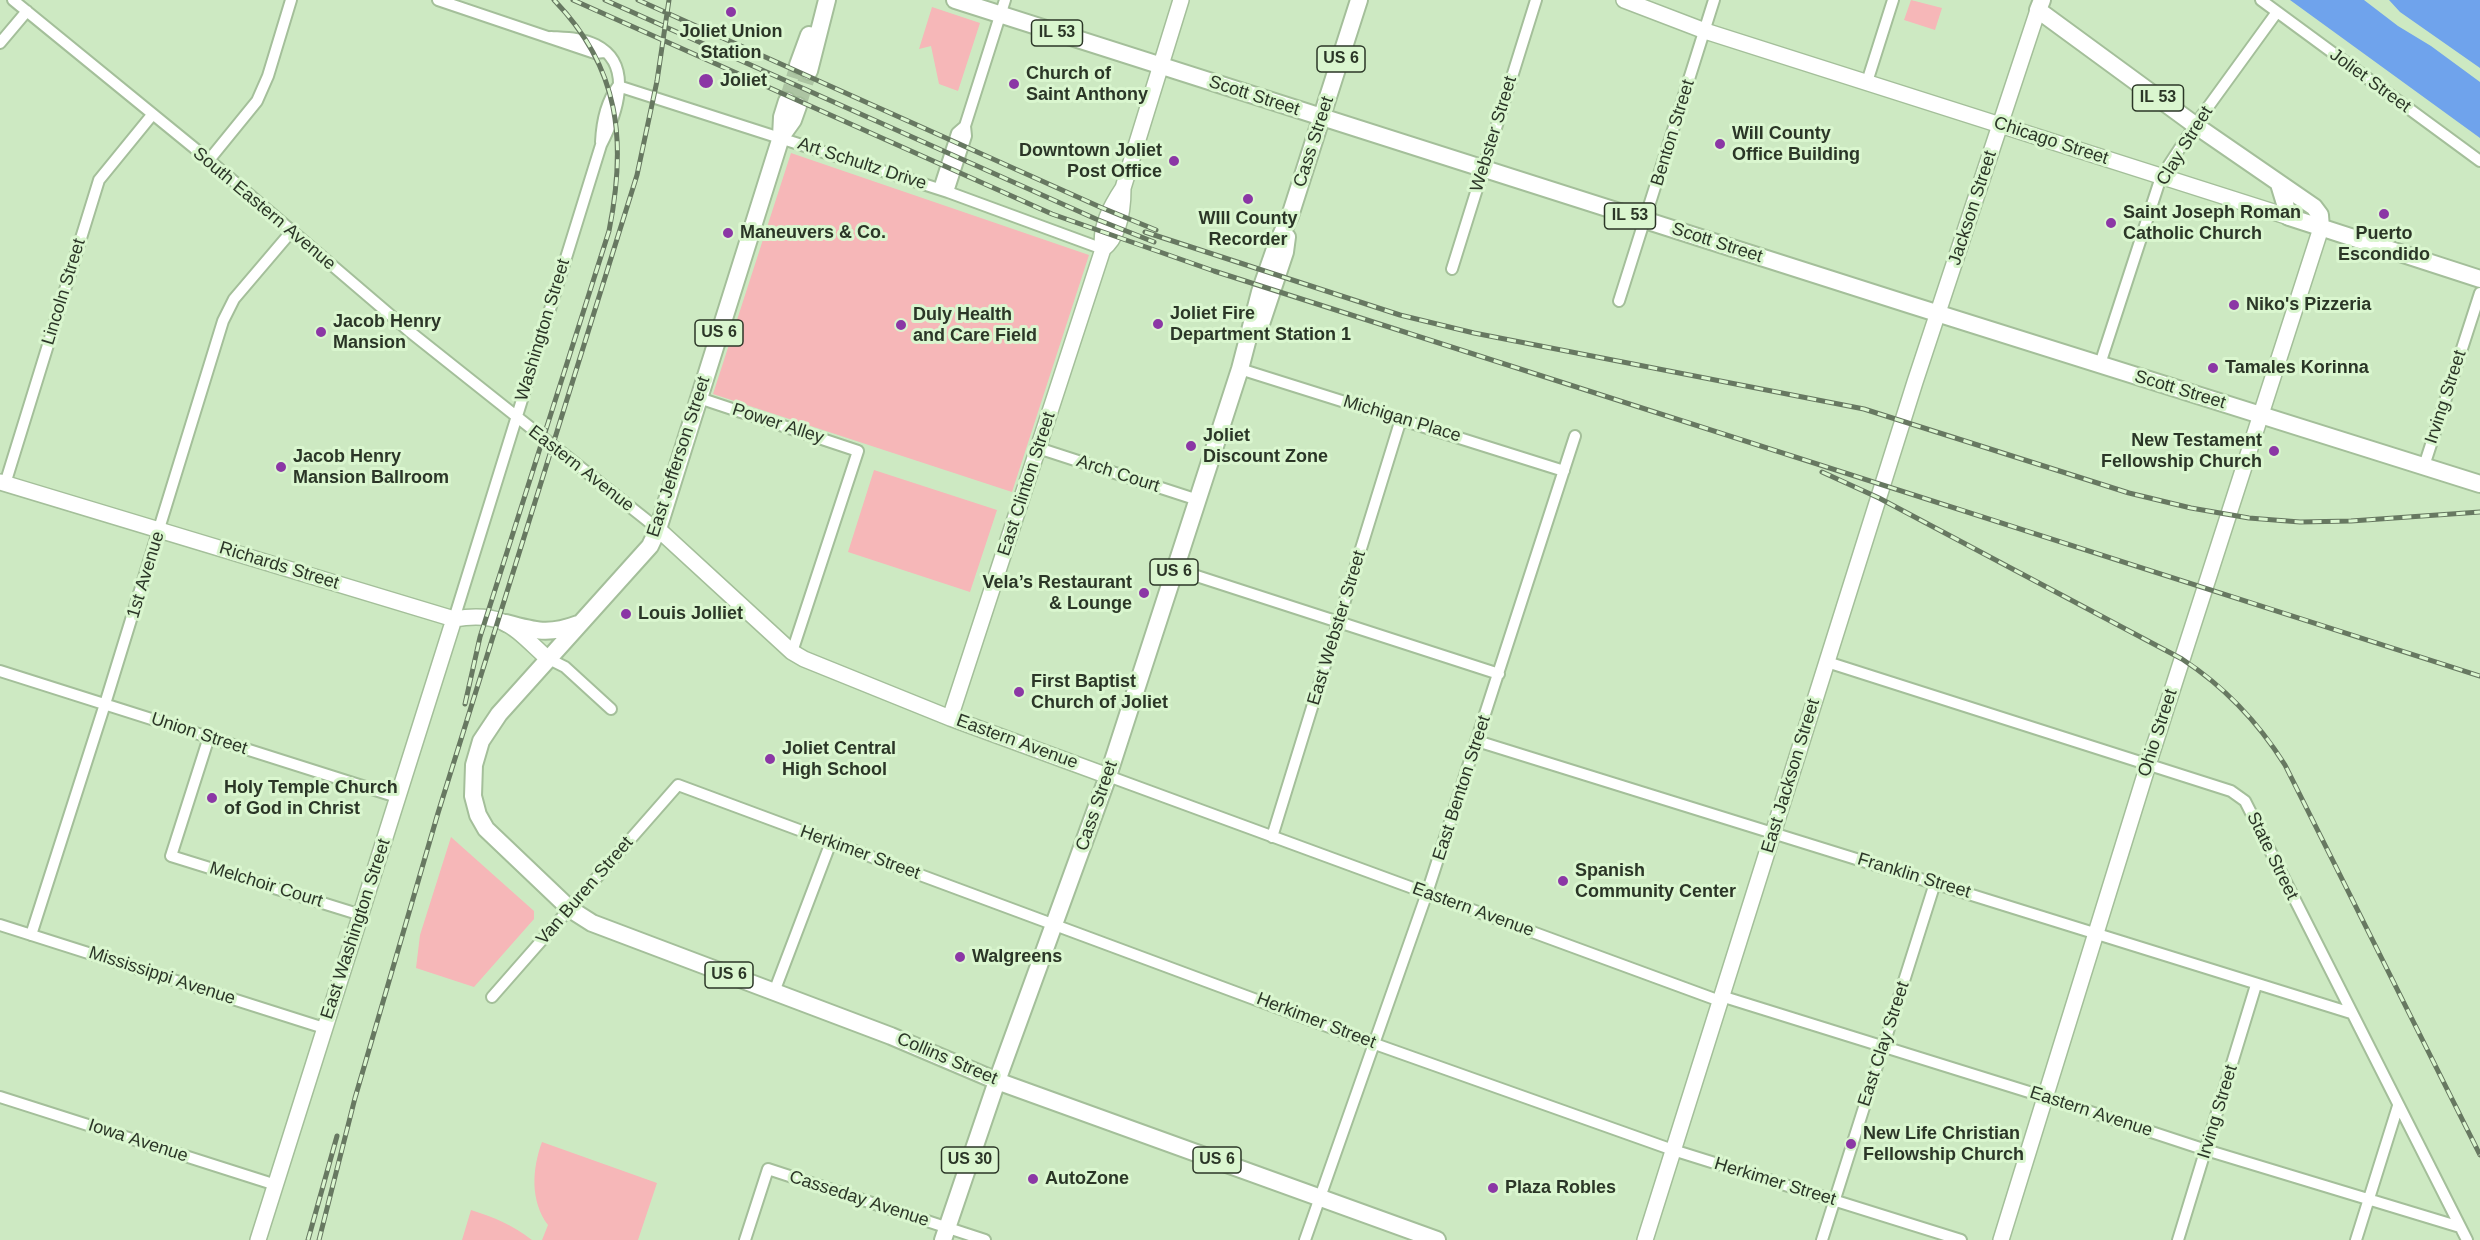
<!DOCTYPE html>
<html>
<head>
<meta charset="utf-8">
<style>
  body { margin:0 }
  canvas { display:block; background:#cde9c2 }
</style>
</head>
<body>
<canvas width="2480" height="1240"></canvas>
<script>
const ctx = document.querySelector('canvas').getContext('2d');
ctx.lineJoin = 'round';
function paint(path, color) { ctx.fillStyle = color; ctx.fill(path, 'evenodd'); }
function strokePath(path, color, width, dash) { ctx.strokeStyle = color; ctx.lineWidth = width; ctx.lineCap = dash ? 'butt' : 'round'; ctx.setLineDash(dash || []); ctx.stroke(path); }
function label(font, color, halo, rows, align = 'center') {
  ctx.font = font + ' Arial,sans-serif'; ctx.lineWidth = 6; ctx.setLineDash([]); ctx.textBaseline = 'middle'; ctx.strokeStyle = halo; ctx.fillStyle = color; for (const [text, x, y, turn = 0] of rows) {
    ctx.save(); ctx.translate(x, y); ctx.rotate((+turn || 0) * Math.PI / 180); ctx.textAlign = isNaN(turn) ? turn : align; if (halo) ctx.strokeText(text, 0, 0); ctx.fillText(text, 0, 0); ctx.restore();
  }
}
const green = new Path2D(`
  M1911 0 1942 8 1935 30 1904 20Z
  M932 7 980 23 958 91 939 84 931 46 919 49Z
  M791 153 1089 255 1012 492 713 394Z
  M874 470 997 510 970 592 848 552Z
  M451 837 534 911V919L474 987 416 968 420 935Z
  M542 1142 657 1183 638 1240H542L548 1225C530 1201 532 1169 542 1142Z
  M471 1210C493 1217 513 1225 532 1240H462Z`);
const water = new Path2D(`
  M2290 0H2364L2398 26 2431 46 2480 82V138Z
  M2389 0H2480V68L2400 12Z`);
const primaryTunnel = new Path2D(`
  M787 101 798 65
  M798 106 809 71`);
const street = new Path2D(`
  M13 0 209 160 409 331 658 529
  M438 0 595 53 604 52
  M2261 0 2480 161
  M0 43 27 11
  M1867 82 1893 0
  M618 86 948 192 1103 249
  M601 142C602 121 606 102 618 86
  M209 160 257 101 268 76 291 0
  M939 189 957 133 965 126
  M948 192 966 136 965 126 1005 0
  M1452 269 1536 0
  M1619 301 1714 0
  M2100 364 2161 177 2195 125 2277 12
  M1240 369 1564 471
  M699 398 858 451 792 652
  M1038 448 1198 500
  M2424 466 2480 293
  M5 484 99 180 152 115
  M1175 569 1499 674
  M454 619 601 145C616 116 635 65 596 45 582 38 566 38 551 37
  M547 658 565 667 611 709
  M1827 662 2231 791 2245 801 2467 1240
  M0 671 397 797
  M209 737 171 856 361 915
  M1477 741 2351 1013
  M1108 776 1720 1001
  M1272 837 1401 419
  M0 925 324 1028
  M31 935 105 704 223 321 234 299 291 232
  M774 992 831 842
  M1721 996 2045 1097 2206 1150 2460 1227
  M492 997 678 785 1375 1044 1673 1150 1961 1240
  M0 1097 276 1185
  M745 1240 768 1169 985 1240
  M1305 1240 1427 893 1575 436
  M1822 1240 1935 883
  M2178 1240 2256 985
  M2356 1240 2398 1106`);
const secondary = new Path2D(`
  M1624 0 1705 31 2289 217
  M1103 249C1120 236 1123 210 1123 188
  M0 482 454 619C504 611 513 627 547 658
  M658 529 792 652 804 659 950 718 1108 776
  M950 718 1103 249C1099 228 1111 206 1123 188L1181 0
  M258 1240 454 619
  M1645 1240 1915 382 2038 10
  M2001 1240 2148 765 2321 228`);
const primary = new Path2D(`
  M955 0 1911 305 2480 484
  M2042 0 2038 10 2195 125 2314 207 2320 215 2321 228
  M798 65 809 35
  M809 71 827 0
  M787 101 782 117 781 137 658 529 650 546 499 714 481 741 474 765 473 796 478 815 486 829 570 909 592 923 891 1036 997 1081 1437 1240
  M783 134 793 120 798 106
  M2279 184 2289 217 2480 279
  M1261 324 1285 252 1287 237
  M506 623C535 631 549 635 578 624
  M943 1240 997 1081 1108 776 1240 369 1260 292 1276 246 1290 216 1359 0`);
const rail = new Path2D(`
  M573 0 1052 214 1214 271 2480 676
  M605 0 1096 219 1154 242
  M638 0 1100 207 1156 230
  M1145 232 1400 315 1474 333 1864 409 2129 493 2191 508 2249 518 2300 522 2351 521 2480 512
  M1822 472 1879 498 2182 659C2225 687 2258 722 2285 765L2480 1155
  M465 704 480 637 609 231C627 141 620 68 554 0
  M308 1240 337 1136
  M319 1240 355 1098 438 813 637 175 657 81 669 0`);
const markers = [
  [731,12,6,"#8b37a5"],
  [706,81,8,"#8b37a5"],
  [1014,84,6,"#8b37a5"],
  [1720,144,6,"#8b37a5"],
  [1174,161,6,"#8b37a5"],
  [1248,199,6,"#8b37a5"],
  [2384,214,6,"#8b37a5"],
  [2111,223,6,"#8b37a5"],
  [728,233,6,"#8b37a5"],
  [2234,305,6,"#8b37a5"],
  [1158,324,6,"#8b37a5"],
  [901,325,6,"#8b37a5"],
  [321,332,6,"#8b37a5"],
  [2213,368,6,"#8b37a5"],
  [1191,446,6,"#8b37a5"],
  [2274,451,6,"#8b37a5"],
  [281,467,6,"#8b37a5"],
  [1144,593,6,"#8b37a5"],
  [626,614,6,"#8b37a5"],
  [1019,692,6,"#8b37a5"],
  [770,759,6,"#8b37a5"],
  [212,798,6,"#8b37a5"],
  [1563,881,6,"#8b37a5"],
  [960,957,6,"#8b37a5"],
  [1851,1144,6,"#8b37a5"],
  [1033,1179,6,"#8b37a5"],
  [1493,1188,6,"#8b37a5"]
];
const shields = [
  [1057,33,51],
  [1341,59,48],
  [2158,98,51],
  [1630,216,51],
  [719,333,48],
  [1174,572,48],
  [729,975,48],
  [970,1160,57],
  [1217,1160,48]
];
const shieldNames = [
  ["IL 53",1057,33],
  ["US 6",1341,59],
  ["IL 53",2158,98],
  ["IL 53",1630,216],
  ["US 6",719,333],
  ["US 6",1174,572],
  ["US 6",729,975],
  ["US 30",970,1160],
  ["US 6",1217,1160]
];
const poiNames = [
  ["Joliet Union",731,32,"center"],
  ["Station",731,53,"center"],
  ["Church of",1026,74],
  ["Saint Anthony",1026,95],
  ["Joliet",720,81],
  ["Will County",1732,134],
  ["Office Building",1732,155],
  ["Downtown Joliet",1162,151,"right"],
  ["Post Office",1162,172,"right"],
  ["Saint Joseph Roman",2123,213],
  ["Catholic Church",2123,234],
  ["WIll County",1248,219,"center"],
  ["Recorder",1248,240,"center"],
  ["Maneuvers & Co.",740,233],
  ["Puerto",2384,234,"center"],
  ["Escondido",2384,255,"center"],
  ["Niko's Pizzeria",2246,305],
  ["Joliet Fire",1170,314],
  ["Department Station 1",1170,335],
  ["Duly Health",913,315],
  ["and Care Field",913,336],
  ["Jacob Henry",333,322],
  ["Mansion",333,343],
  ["Tamales Korinna",2225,368],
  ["Joliet",1203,436],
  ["Discount Zone",1203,457],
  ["New Testament",2262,441,"right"],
  ["Fellowship Church",2262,462,"right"],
  ["Jacob Henry",293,457],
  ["Mansion Ballroom",293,478],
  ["Vela’s Restaurant",1132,583,"right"],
  ["& Lounge",1132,604,"right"],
  ["Louis Jolliet",638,614],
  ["First Baptist",1031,682],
  ["Church of Joliet",1031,703],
  ["Joliet Central",782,749],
  ["High School",782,770],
  ["Holy Temple Church",224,788],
  ["of God in Christ",224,809],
  ["Spanish",1575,871],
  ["Community Center",1575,892],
  ["Walgreens",972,957],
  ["New Life Christian",1863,1134],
  ["Fellowship Church",1863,1155],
  ["AutoZone",1045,1179],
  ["Plaza Robles",1505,1188]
];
const streetNames = [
  ["Joliet Street",2370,81,36],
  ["Scott Street",1254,96,18],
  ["Benton Street",1673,133,-73],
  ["Webster Street",1494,134,-73],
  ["Chicago Street",2051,141,18],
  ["Cass Street",1314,142,-72],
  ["Clay Street",2185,146,-58],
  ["Art Schultz Drive",862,164,18],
  ["Jackson Street",1973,208,-72],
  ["South Eastern Avenue",264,209,40],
  ["Scott Street",1717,243,18],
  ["Lincoln Street",64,292,-73],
  ["Washington Street",543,330,-73],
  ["Scott Street",2180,390,17],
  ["Irving Street",2446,397,-72],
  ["Michigan Place",1402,419,17],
  ["Power Alley",778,424,18],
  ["East Jefferson Street",679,457,-72],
  ["Eastern Avenue",581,469,38],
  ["Arch Court",1118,474,18],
  ["East Clinton Street",1027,484,-72],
  ["Richards Street",279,566,17],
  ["1st Avenue",146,575,-73],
  ["East Webster Street",1337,628,-73],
  ["Ohio Street",2158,733,-72],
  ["Union Street",199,734,18],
  ["Eastern Avenue",1017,742,20],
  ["East Jackson Street",1791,776,-73],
  ["East Benton Street",1462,788,-72],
  ["Cass Street",1097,806,-71],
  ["Herkimer Street",860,853,20],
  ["State Street",2272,856,64],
  ["Franklin Street",1914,876,17],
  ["Melchoir Court",266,885,17],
  ["Van Buren Street",585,891,-49],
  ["Eastern Avenue",1473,910,20],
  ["East Washington Street",356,929,-72],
  ["Mississippi Avenue",162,976,18],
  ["Herkimer Street",1316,1021,21],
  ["East Clay Street",1884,1044,-72],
  ["Collins Street",947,1059,23],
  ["Eastern Avenue",2091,1112,18],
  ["Irving Street",2218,1112,-73],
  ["Iowa Avenue",138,1141,18],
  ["Herkimer Street",1775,1182,17],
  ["Casseday Avenue",859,1199,18]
];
paint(green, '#f6b7b8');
paint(water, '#6fa3ec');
strokePath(primaryTunnel, '#adc5a3', 16, [16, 8]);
strokePath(street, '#a4bf9a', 14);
strokePath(secondary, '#a4bf9a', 18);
strokePath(primary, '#a4bf9a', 20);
strokePath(street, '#fff', 10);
strokePath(secondary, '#fff', 15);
strokePath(primary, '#fff', 16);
strokePath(rail, '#677861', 5);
strokePath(rail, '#daf6cf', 3, [9]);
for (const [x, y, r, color] of markers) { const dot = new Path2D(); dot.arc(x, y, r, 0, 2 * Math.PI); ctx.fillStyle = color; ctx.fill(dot); strokePath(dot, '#daf6cf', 2); }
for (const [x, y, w] of shields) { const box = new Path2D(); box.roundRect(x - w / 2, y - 13, w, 26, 4.5); ctx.fillStyle = '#daf6cf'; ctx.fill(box); strokePath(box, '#2b3627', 1.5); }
label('bold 16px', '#2b3627', null, shieldNames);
label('bold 18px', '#2b3627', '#daf6cf', poiNames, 'left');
label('18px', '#2b3627', '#daf6cf', streetNames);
</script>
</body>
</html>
